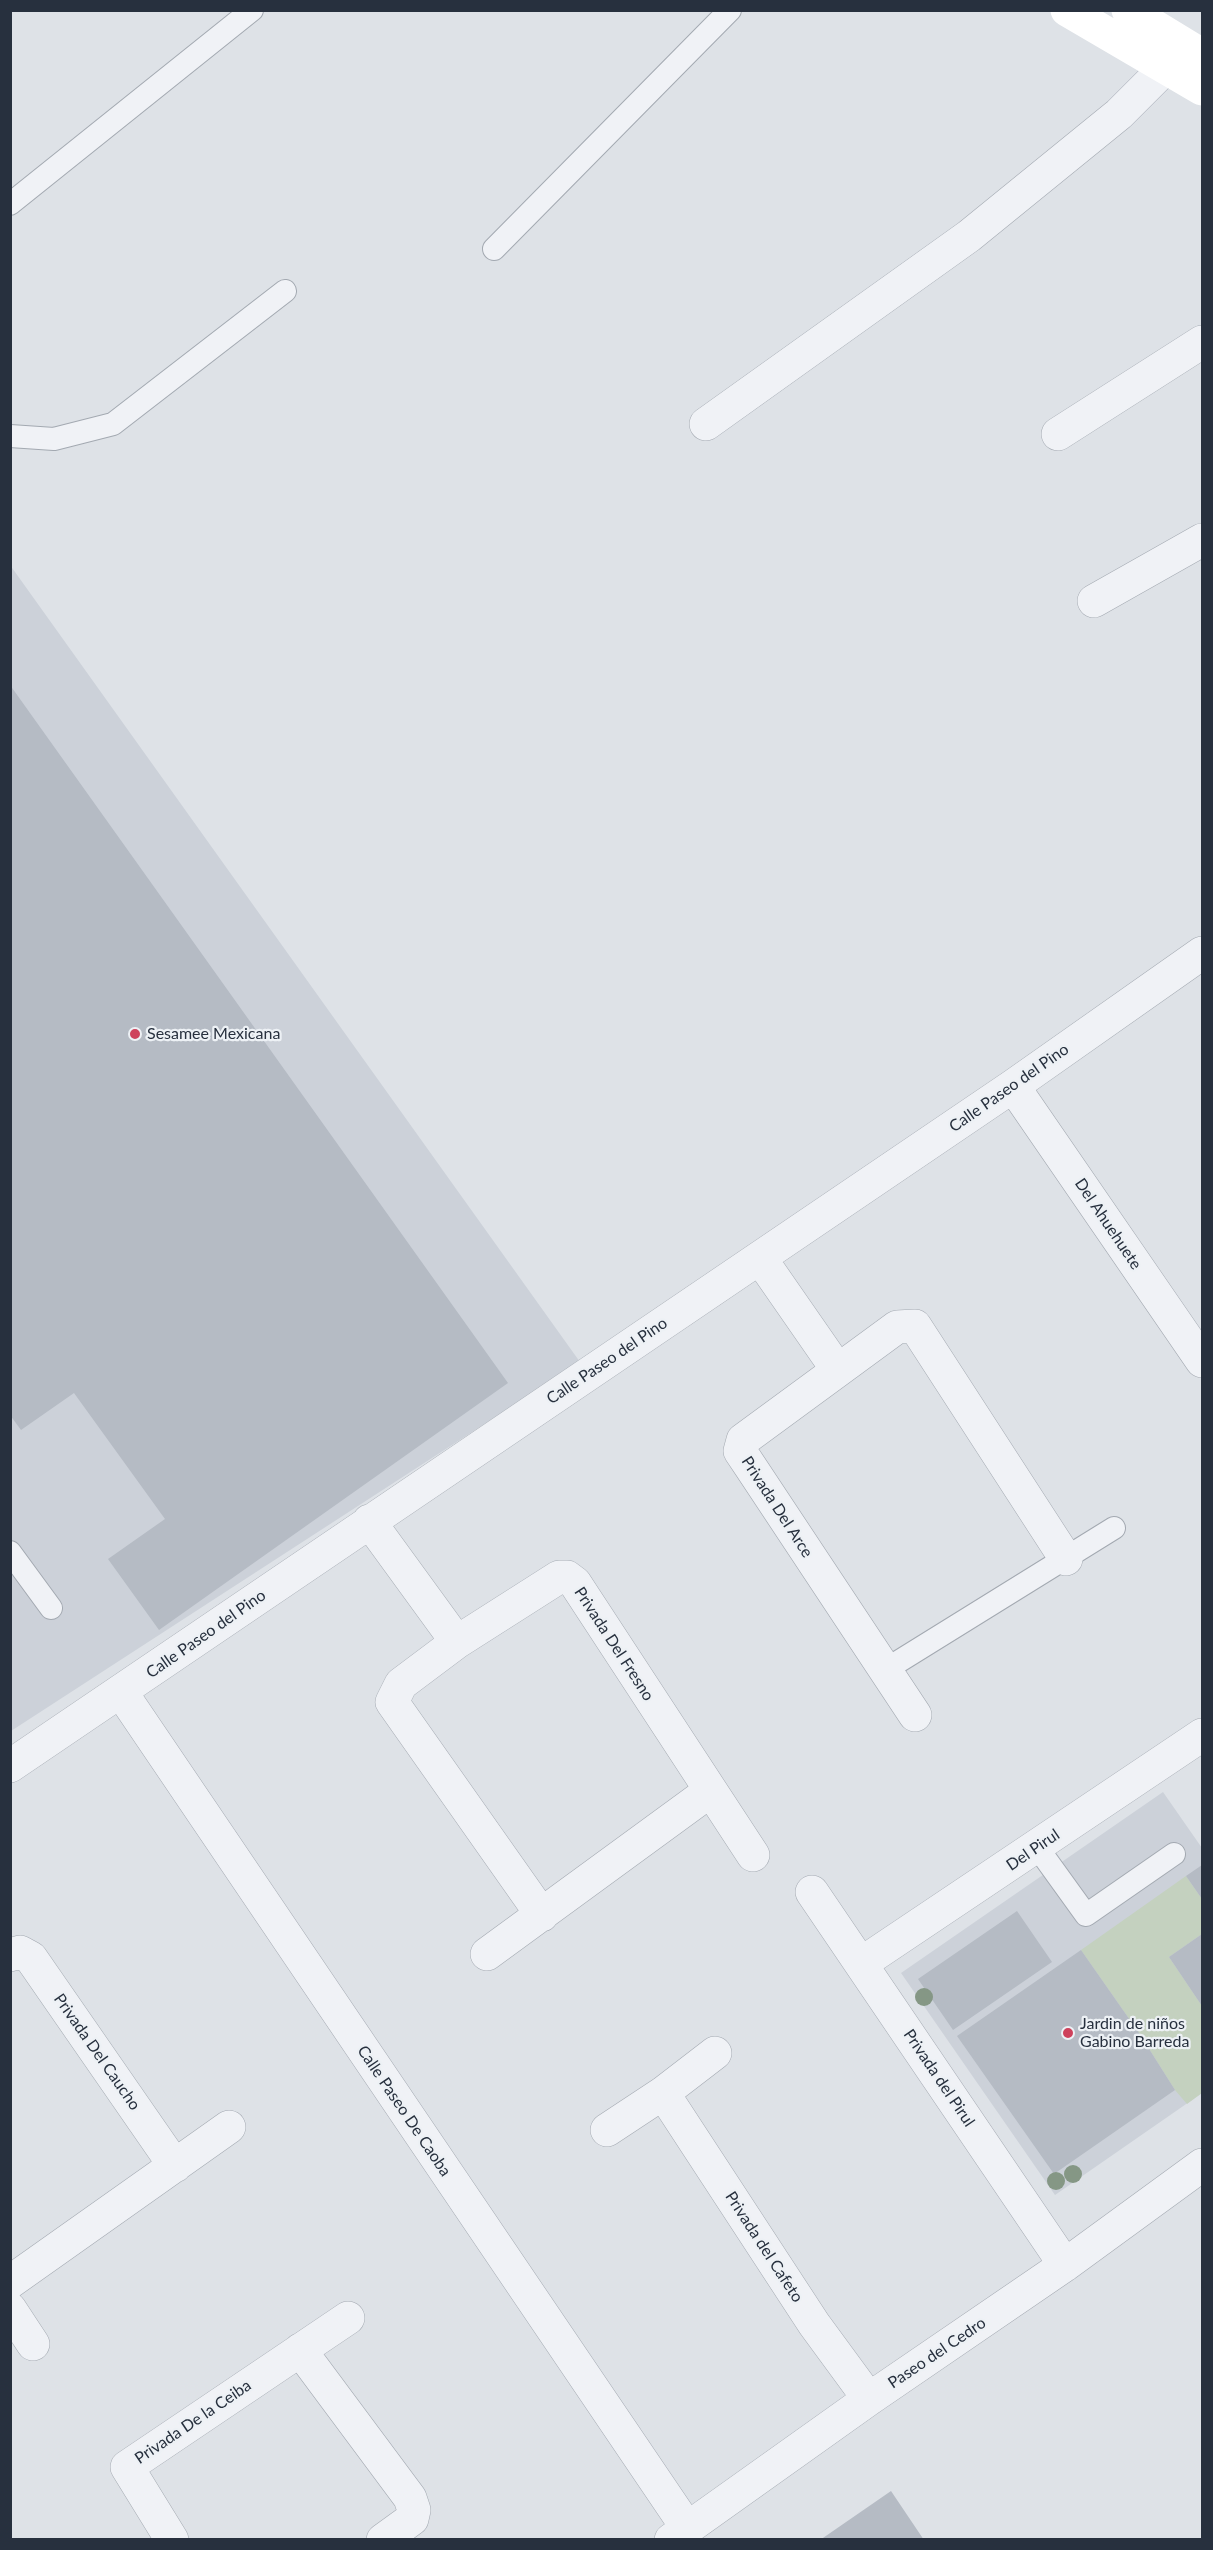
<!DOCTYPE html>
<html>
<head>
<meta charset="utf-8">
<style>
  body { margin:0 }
  #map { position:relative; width:1213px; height:2550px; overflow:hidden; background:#dee2e7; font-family:Lato,sans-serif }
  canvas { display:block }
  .frame { position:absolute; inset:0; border:12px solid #27303e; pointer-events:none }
</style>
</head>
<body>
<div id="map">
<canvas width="1213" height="2550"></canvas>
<div class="frame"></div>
</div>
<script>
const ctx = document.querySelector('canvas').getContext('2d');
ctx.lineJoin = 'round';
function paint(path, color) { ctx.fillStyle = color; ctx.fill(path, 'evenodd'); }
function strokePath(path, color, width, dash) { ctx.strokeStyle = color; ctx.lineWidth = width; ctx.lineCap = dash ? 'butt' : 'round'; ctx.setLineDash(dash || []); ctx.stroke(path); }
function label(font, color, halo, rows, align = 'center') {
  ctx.font = font + ' Lato,sans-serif'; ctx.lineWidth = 4.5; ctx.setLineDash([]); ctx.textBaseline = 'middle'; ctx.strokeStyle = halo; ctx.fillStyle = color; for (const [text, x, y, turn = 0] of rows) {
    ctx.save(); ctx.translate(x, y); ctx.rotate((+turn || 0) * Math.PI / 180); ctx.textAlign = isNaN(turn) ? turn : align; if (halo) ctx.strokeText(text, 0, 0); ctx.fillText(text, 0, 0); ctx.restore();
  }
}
const built = new Path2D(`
  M10 565 580 1362 11 1731H10Z
  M1163 1792 1202 1848V2093L1055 2195 901 1973Z`);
const green = new Path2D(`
  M1186 1876 1202 1899V1934L1169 1957 1202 2006V2093L1187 2104 1175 2090 1139 2033 1081 1950Z`);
const building = new Path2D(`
  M10 685 508 1383 159 1630 108 1559 165 1519 74 1393 21 1430 10 1415Z
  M1202 1865V1899L1186 1876Z
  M1017 1911 1052 1962 953 2030 918 1979Z
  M1202 1934V2006L1169 1957Z
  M1081 1950 1139 2033 1175 2090 1054 2174 957 2036Z
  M891 2491 924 2540H820Z`);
const lane = new Path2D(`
  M10 204 252 10
  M494 249 730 10
  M10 436 54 439 113 424 285 291
  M10 1552 51 1608
  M885 1670 1114 1528
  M1037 1847 1086 1915 1174 1854`);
const street = new Path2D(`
  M706 424 969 236 1119 114 1166 67
  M1058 434 1202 342
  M1094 601 1202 540
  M1013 1086 1202 1361
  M760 1258 837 1369
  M369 1521 457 1642
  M121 1692 688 2529
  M915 1715 750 1466 740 1451 743 1440 897 1327 915 1326 1066 1559
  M10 1766 1013 1086 1202 953
  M812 1892 1065 2265
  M542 1915 392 1702 401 1684 457 1642 559 1577H567L575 1583 753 1855
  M487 1954 710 1791
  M10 1955 20 1952 31 1958 175 2166
  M862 1963 1202 1735
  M663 2093 814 2324 869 2399
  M607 2130 663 2093 715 2053
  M10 2282 229 2127
  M10 2309 33 2344
  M300 2350 410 2498 414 2510 412 2519 383 2540
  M172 2540 127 2467 348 2318
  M671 2540 869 2399 1065 2265 1202 2165`);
const secondary = new Path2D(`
  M1067 10 1202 89
  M1128 10 1202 55`);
const trees = [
  [924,1997],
  [1073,2174],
  [1056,2181]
];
const markers = [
  [135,1034,6,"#ce425c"],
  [1068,2033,6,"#ce425c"]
];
const poiNames = [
  ["Sesamee Mexicana",147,1034],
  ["Jardin de niños",1080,2024],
  ["Gabino Barreda",1080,2042]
];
const streetNames = [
  ["Calle Paseo del Pino",1009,1088,-35],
  ["Del Ahuehuete",1108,1224,56],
  ["Calle Paseo del Pino",607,1361,-34],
  ["Privada Del Arce",777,1507,57],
  ["Calle Paseo del Pino",206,1634,-35],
  ["Privada Del Fresno",614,1644,57],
  ["Del Pirul",1033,1850,-34],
  ["Privada Del Caucho",97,2052,55],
  ["Privada del Pirul",939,2078,56],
  ["Calle Paseo De Caoba",404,2111,56],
  ["Privada del Cafeto",764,2247,57],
  ["Paseo del Cedro",937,2353,-34],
  ["Privada De la Ceiba",193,2422,-34]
];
paint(built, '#ccd1d9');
paint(green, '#c4d1bf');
paint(building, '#b5bbc4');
strokePath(lane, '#a3a9b1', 24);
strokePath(street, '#a3a9b1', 34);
strokePath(lane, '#f0f2f6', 22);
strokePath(street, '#f0f2f6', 33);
strokePath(secondary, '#fff', 33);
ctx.fillStyle = '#859785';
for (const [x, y] of trees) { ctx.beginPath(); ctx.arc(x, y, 9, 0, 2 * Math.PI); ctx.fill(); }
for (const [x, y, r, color] of markers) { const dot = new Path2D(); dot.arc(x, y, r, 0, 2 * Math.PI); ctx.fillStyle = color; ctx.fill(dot); strokePath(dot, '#edf1f5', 2); }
label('16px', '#27303e', '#edf1f5', poiNames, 'left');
label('16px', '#27303e', '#edf1f5', streetNames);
</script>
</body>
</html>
